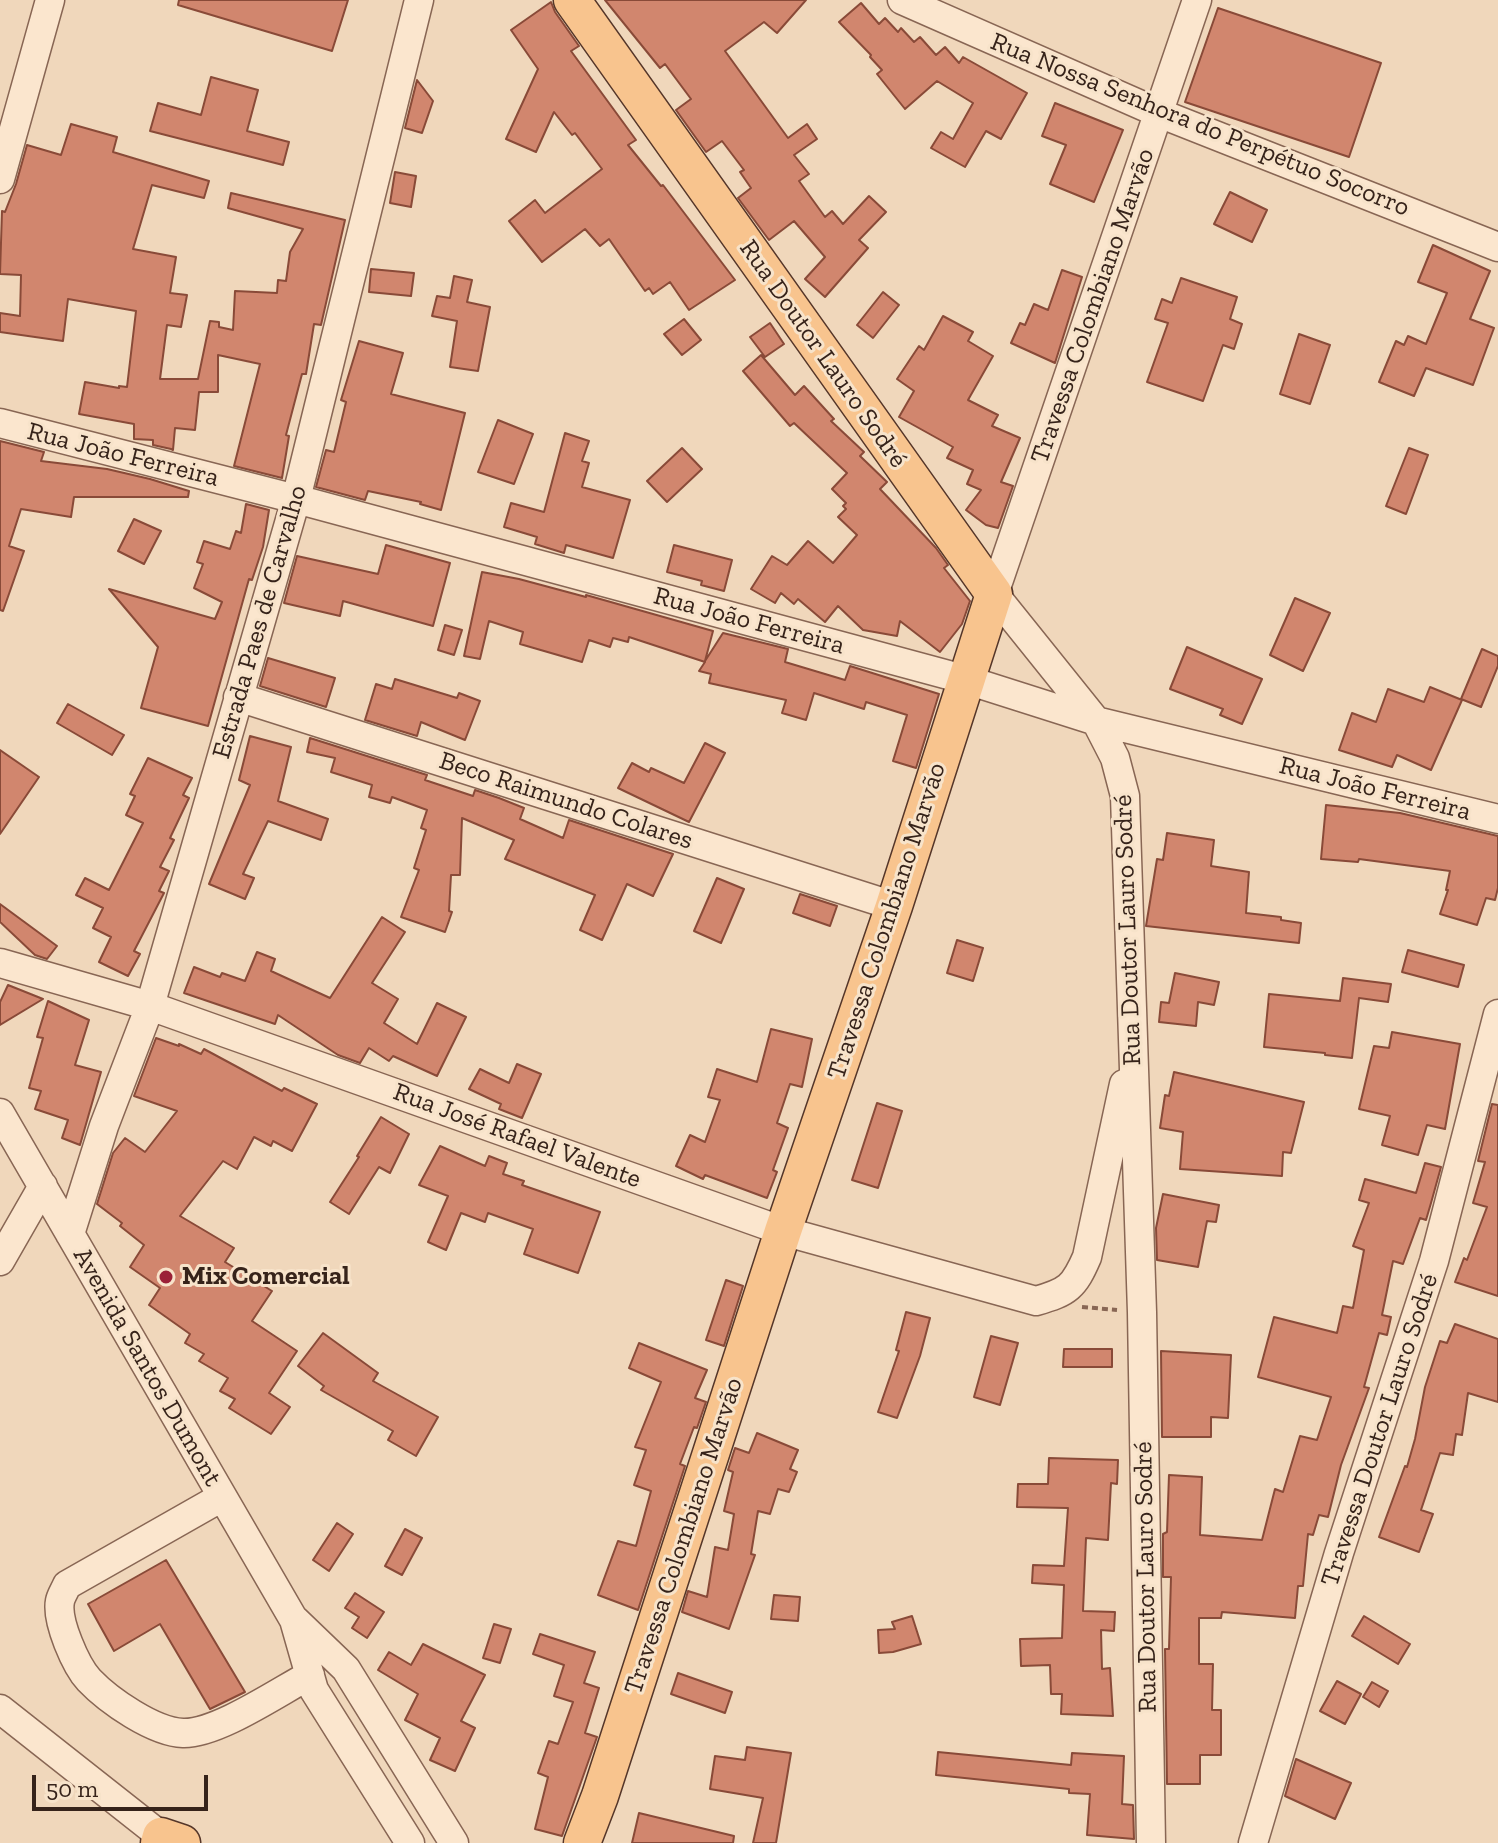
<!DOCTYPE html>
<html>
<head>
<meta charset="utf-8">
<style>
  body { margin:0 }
  #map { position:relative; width:1498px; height:1843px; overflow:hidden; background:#f0d7bb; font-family:"Zilla Slab",serif }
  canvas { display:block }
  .scale { position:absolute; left:32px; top:1775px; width:176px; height:36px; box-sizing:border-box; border:4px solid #36231a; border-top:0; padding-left:10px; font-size:24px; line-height:28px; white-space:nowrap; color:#36231a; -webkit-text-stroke:6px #f7e3ca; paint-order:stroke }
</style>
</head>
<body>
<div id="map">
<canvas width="1498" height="1843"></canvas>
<div class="scale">50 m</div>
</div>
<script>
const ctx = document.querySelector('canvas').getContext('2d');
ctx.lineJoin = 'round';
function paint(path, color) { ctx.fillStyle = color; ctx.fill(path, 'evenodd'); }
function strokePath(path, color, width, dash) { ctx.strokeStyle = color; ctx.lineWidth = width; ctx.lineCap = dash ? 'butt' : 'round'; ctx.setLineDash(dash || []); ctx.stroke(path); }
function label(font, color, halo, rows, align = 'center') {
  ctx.font = font + ' "Zilla Slab",serif'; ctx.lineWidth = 6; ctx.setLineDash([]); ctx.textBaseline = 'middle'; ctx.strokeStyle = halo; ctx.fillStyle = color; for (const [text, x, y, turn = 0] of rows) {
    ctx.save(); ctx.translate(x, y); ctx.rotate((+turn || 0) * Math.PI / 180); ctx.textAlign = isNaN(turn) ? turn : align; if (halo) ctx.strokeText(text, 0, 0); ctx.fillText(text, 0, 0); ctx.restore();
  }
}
const building = new Path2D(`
  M179 0H348L332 51 178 5Z
  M605 0H806L777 33 764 22 725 51 788 138 807 124 817 139 794 155 809 174 799 181 825 217 832 211 843 224 869 196 886 212 859 240 868 248 825 297 805 279 825 257 794 221 769 240 738 198 751 188 740 172 744 170 722 141 706 152 676 110 691 99 665 64 660 68Z
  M551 2 555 12 579 46 571 51 636 140 628 145 661 186 663 185 735 280 689 310 670 282 653 294 649 288 645 291 609 239 600 246 585 229 542 262 509 221 535 200 545 213 602 169 575 133 572 135 554 112 536 152 506 139 538 69 511 30Z
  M861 3 879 24 885 18 898 32 901 28 914 42 920 37 936 55 945 47 959 63 963 57 1027 93 1001 139 986 131 965 167 931 148 941 132 953 139 973 103 937 81 905 109 877 74 882 70 870 57 871 55 839 22Z
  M1218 8 1381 63 1349 157 1185 102Z
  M211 77 258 90 247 131 289 142 283 165 150 131 158 103 201 115Z
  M417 80 433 101 422 133 405 128Z
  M1055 103 1123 130 1094 202 1050 184 1066 145 1042 136Z
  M71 124 117 137 113 152 209 181 204 198 152 185 133 249 176 257 170 293 187 295 181 327 167 325 160 379H198L210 321 219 322V327L233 330 235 291 277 293 278 280 286 281 290 252 303 229 228 208 231 193 345 220 321 325 314 324 306 374H302L286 435 289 436 282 478 234 466 260 364 218 355V392H199L195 430 175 428 173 450 171 449 153 445V440L134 439V424L79 414 85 382 119 388V386L127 387 136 311 68 299 63 341 0 332V313L20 316 21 275 0 274 2 211 5 212 16 184 27 145 61 155Z
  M395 172 416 176 411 207 390 203Z
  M1230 192 1267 210 1252 242 1214 224Z
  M1433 245 1490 271 1470 319 1494 328 1473 385 1426 368 1414 396 1379 382 1396 341 1404 345 1408 336 1426 344 1447 293 1418 282Z
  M371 269 414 273 411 296 369 292Z
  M1062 270 1082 277 1055 363 1011 343 1020 323 1025 325 1034 304 1048 310Z
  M454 276 472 280 467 302 490 307 478 371 450 367 457 321 432 316 437 296 450 298Z
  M1181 278 1237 297 1230 319 1242 324 1234 349 1223 345 1203 401 1147 382 1168 323 1155 319 1162 299 1172 303Z
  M883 292 899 305 873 338 857 325Z
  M943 316 973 332 968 341 993 356 968 400 998 415 992 426 1020 438 1001 482 1013 486 998 528 986 525 966 510 981 490 967 484 973 470 947 458 953 447 899 417 914 391 897 379 919 346 924 350Z
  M684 319 701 340 682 355 664 334Z
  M770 323 784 344 765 357 750 337Z
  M1299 334 1330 345 1310 404 1280 394Z
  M359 341 403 353 391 394 465 413 441 510 420 504 421 502 368 491 365 500 316 487 326 450 334 452 346 402 341 400Z
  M761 355 795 395 804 386 834 419 831 421 864 452 860 456 887 482 880 489 936 548 948 565 944 568 970 601 962 624 940 652 900 621 897 636 863 630 838 606 825 622 798 599 794 604 781 593 775 603 751 589 772 556 787 565 808 541 833 563 857 535 838 517 846 509 843 506 846 503 832 489 847 473 794 423 790 426 743 371Z
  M498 420 533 434 514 484 478 472Z
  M565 433 589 441 582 461 589 463 582 487 630 500 613 558 566 545 564 553 535 544 537 537 504 527 511 503 544 512Z
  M0 441 44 452 41 461 107 469 150 479 189 491 188 497H74L71 517 21 509 9 546 24 551 3 611 0 610Z
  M682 448 702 469 667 502 647 481Z
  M1409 448 1428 455 1406 514 1386 506Z
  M246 504 269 510 263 547 252 580 249 579 208 726 141 708 158 647 109 589 215 619 222 602 194 588 203 564 197 562 204 541 230 549 236 531 241 533Z
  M134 519 161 531 144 564 118 551Z
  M386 545 450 563 433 626 343 601 340 616 284 603 297 556 378 574Z
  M674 545 732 560 724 591 701 585 702 581 667 572Z
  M482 572 519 579 586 597V595L713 631 705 661 723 633 788 649 785 662 845 680 850 666 939 694 916 768 893 761 907 715 866 702 864 709 814 693 806 720 782 713 786 700 709 683 711 674 699 671 705 662 629 637 628 642 613 638 610 647 589 640 582 662 520 644 523 632 489 621 480 659 464 656Z
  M1295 598 1330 613 1303 671 1270 655Z
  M445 625 462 630 454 655 438 650Z
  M1187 647 1262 679 1242 724 1220 715 1223 709 1170 689Z
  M1482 649 1498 656V666L1481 707 1461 699Z
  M268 658 335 678 326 707 260 686Z
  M395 679 457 698 459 693 480 701 465 740 421 722 417 736 365 720 376 684 392 689Z
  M1430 687 1462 700 1431 770 1397 755 1392 767 1339 750 1352 713 1376 722 1388 689 1424 702Z
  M68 704 124 735 112 755 57 723Z
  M250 736 291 747 278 801 328 819 321 840 268 821 243 874 254 878 245 899 209 884 250 785 239 780Z
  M310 738 427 775 425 780 473 796 475 790 499 798 524 808 520 819 563 838 569 820 673 854 653 896 627 884 602 940 580 930 595 895 505 859 514 840 462 818 460 875H451L449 911 452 912 445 932 401 917 419 870 414 868 426 830 421 828 427 810 392 797 390 803 369 797 372 785 331 772 335 758 307 752Z
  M705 743 725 753 689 822 618 788 632 763 649 772 651 768 684 783Z
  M0 750 39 777 0 834Z
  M148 758 192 778 183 795 189 798 170 838 174 840 160 867 169 871 159 891 164 893 134 951 140 954 128 976 99 962 111 937 93 928 103 908 76 895 85 878 109 890 143 823 126 815 135 796 130 794Z
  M1326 805 1400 813 1498 836V888L1495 900 1486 898 1477 925 1440 914 1448 890H1446L1450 871 1359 859 1358 862 1321 859Z
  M1167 833 1214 840 1211 866 1249 872 1246 913 1281 917V920L1301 923 1299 943 1146 926 1157 859 1163 860Z
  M717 878 744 889 721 943 694 931Z
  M800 894 837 906 830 926 793 913Z
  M0 904 57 946 47 959 35 955 0 922Z
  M382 917 405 932 372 983 398 999 384 1023 417 1044 437 1003 466 1017 437 1076 393 1056 389 1061 369 1048 360 1063 338 1055 278 1015 275 1024 184 993 194 967 220 977 222 973 245 981 257 952 275 959 271 971 330 998Z
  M957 940 983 948 973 981 947 973Z
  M1408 950 1464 965 1458 987 1402 972Z
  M1175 973 1219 982 1214 1005 1198 1002 1196 1026 1159 1022 1161 1002 1169 1003Z
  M1343 978 1391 984 1388 1002 1359 998 1352 1058 1325 1055V1053L1264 1047 1269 994 1340 1001Z
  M8 985 43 999 0 1025V1002Z
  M48 1001 89 1020 75 1065 101 1072 80 1145 62 1138 68 1120 35 1109 41 1091 29 1088 43 1038 37 1037Z
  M771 1029 812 1039 802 1087 790 1084 777 1123 788 1128 773 1170 777 1172 767 1198 705 1175 703 1179 676 1166 690 1135 705 1142 720 1100 708 1097 717 1069 757 1082Z
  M1392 1032 1460 1044 1445 1129 1427 1125 1418 1155 1382 1145 1390 1116 1359 1109 1374 1046 1389 1048Z
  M156 1038 179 1046V1044L201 1054 204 1049 282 1091 284 1088 317 1104 292 1151 273 1141 271 1146 254 1137 237 1169 223 1161 180 1216 234 1248 225 1262 272 1291 252 1321 297 1351 269 1393 290 1407 271 1434 229 1408 235 1399 220 1391 228 1378 199 1361 204 1354 185 1343 190 1334 149 1305 160 1288 130 1267 144 1245 120 1226 122 1223 97 1204 113 1153 125 1138 145 1152 177 1111 134 1096Z
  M517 1064 541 1074 522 1118 499 1109 501 1104 469 1089 480 1069 509 1083Z
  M1174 1072 1304 1102 1291 1153 1283 1152 1282 1176 1180 1169 1183 1132 1160 1128 1165 1095 1169 1096Z
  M877 1103 902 1111 878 1188 852 1180Z
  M1492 1104 1498 1105V1296L1455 1282 1464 1258 1467 1260 1487 1207 1473 1203 1485 1162 1478 1161Z
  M381 1117 409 1134 390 1173 379 1167 349 1214 330 1202 359 1157 357 1156Z
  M440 1146 485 1166 489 1156 507 1163 503 1174 524 1181 522 1185 600 1212 578 1273 524 1254 533 1229 488 1213 485 1222 461 1213 446 1250 428 1242 448 1196 419 1185Z
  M1425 1163 1441 1167 1431 1203 1426 1220 1420 1218 1403 1264 1393 1261 1382 1315 1391 1317 1387 1335 1379 1333 1364 1387 1369 1388 1341 1465 1328 1517 1319 1515 1313 1535 1308 1534 1303 1586H1298L1295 1618 1222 1612 1221 1618H1199V1664H1213L1212 1710H1221V1755H1200V1784H1167L1165 1649H1169L1171 1577H1163V1534L1167 1532 1169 1475 1202 1477 1200 1535 1262 1540 1275 1489 1283 1492 1300 1436 1317 1440 1331 1397 1258 1377 1274 1317 1337 1333 1343 1306 1353 1308 1364 1250 1353 1246 1369 1203 1359 1200 1365 1179 1416 1193Z
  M1163 1194 1219 1205 1216 1222 1207 1221 1198 1267 1157 1260 1156 1228Z
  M726 1280 743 1286 724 1346 706 1340Z
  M906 1312 930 1318 920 1356 897 1418 878 1412 899 1351 896 1350Z
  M1455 1324 1498 1339V1402L1468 1393 1462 1435 1456 1434 1453 1455 1440 1453 1421 1510 1433 1514 1419 1552 1379 1537 1405 1466 1407 1467 1415 1439 1425 1387 1440 1341 1447 1343Z
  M323 1333 378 1373 373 1381 438 1417 416 1456 388 1440 393 1431 321 1390 324 1386 298 1366Z
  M991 1336 1018 1343 1000 1405 974 1397Z
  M639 1343 707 1370 695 1398 706 1402 697 1428 694 1427 680 1464 685 1466 638 1610 598 1595 618 1541 636 1546 651 1491 634 1485 646 1450 635 1447 661 1382 629 1368Z
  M1064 1349H1112V1367H1063Z
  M1161 1351 1231 1355 1228 1418 1211 1417V1437H1162Z
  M757 1433 798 1450 790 1469 797 1472 789 1492 778 1489 770 1514 758 1511 751 1554 755 1555 729 1629 682 1612 688 1591 707 1597 715 1547 728 1550 734 1514 724 1511 733 1472 728 1470 735 1448 749 1453Z
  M1049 1458 1118 1460 1117 1484 1111 1483 1108 1540 1086 1538 1083 1611 1115 1612 1114 1631 1101 1630 1102 1669 1110 1668 1113 1716 1061 1714 1062 1694H1051L1050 1665 1021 1666 1020 1639 1062 1638 1064 1585 1032 1583 1033 1565 1064 1566 1068 1508 1017 1507 1018 1484H1048Z
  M337 1523 353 1534 329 1571 313 1560Z
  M405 1529 422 1538 402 1575 385 1566Z
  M166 1560 245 1692 210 1709 160 1624 114 1651 88 1604Z
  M355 1593 384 1612 367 1638 352 1628 359 1617 345 1608Z
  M774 1595 800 1597 798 1621 771 1619Z
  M912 1616 921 1644 893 1652 879 1653 878 1630 895 1629 892 1622Z
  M1364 1616 1410 1644 1398 1664 1352 1636Z
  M494 1624 511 1629 500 1663 483 1658Z
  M540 1634 595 1652 584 1683 599 1688 585 1733 597 1737 562 1836 535 1829 548 1777 538 1773 549 1741 558 1744 573 1702 554 1696 564 1665 533 1654Z
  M423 1644 485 1675 461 1721 475 1728 455 1771 430 1760 440 1738 405 1720 418 1694 378 1670 389 1652 411 1665Z
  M678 1673 732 1692 725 1713 671 1694Z
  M1337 1681 1361 1694 1345 1724 1320 1711Z
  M1372 1682 1388 1691 1379 1707 1363 1697Z
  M747 1747 791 1753 776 1843H753L763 1798 710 1789 715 1756 745 1760Z
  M938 1752 1071 1765 1072 1753 1124 1756 1122 1804 1133 1805 1134 1839 1087 1835 1090 1794 1069 1793V1789L936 1775Z
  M1296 1759 1351 1783 1335 1819 1285 1796Z
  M639 1813 734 1836 733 1843H632Z`);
const path = new Path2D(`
  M1082 1307 1117 1310`);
const minor = new Path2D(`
  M902 0 1159 113 1498 247
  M0 179 50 0
  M0 423 296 499 967 680 1096 721 1498 819
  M238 697 894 906
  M0 963 150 1006 783 1231 1036 1301C1068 1292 1074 1287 1087 1257L1124 1084
  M0 1113 294 1620 314 1690 410 1843
  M70 1234 104 1126 150 1006 296 499 419 0
  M0 1261 43 1186
  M222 1497 67 1585C65 1590 61 1596 60 1601 56 1621 76 1666 89 1680 109 1701 154 1732 183 1733 217 1734 278 1692 310 1675
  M295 1620 346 1669 454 1843
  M0 1709 161 1836
  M1151 1843 1142 1312 1125 796 1115 758 1096 721 994 594 1197 0
  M1253 1843 1339 1553 1434 1261 1498 1014`);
const major = new Path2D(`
  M572 0 994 594 894 906 783 1231 600 1796 582 1843
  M159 1843 161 1836 182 1843`);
const markers = [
  [166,1277,8,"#9b2037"]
];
const streetNames = [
  ["Rua Nossa Senhora do Perpétuo Socorro",1200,125,22],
  ["Travessa Colombiano Marvão",1093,306,-71],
  ["Rua Doutor Lauro Sodré",823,354,55],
  ["Rua João Ferreira",123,455,14],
  ["Rua João Ferreira",749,621,15],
  ["Estrada Paes de Carvalho",260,622,-74],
  ["Rua João Ferreira",1375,789,14],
  ["Beco Raimundo Colares",566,801,18],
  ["Travessa Colombiano Marvão",887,921,-72],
  ["Rua Doutor Lauro Sodré",1128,930,-92],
  ["Rua José Rafael Valente",517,1136,20],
  ["Avenida Santos Dumont",147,1367,60],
  ["Travessa Doutor Lauro Sodré",1380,1430,-72],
  ["Travessa Colombiano Marvão",684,1536,-72],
  ["Rua Doutor Lauro Sodré",1146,1577,-91]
];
const poiNames = [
  ["Mix Comercial",182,1277]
];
paint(building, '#d1866e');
strokePath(building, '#894a38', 2);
strokePath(minor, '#886654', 31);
strokePath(major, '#553629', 39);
strokePath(path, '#886654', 4, [6, 4]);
strokePath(minor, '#fbe6ce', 28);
strokePath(major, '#f8c48e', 36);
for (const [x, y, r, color] of markers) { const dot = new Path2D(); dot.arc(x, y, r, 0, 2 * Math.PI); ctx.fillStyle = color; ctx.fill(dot); strokePath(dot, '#f7e3ca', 3); }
label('26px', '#36231a', '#f7e3ca', streetNames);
label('bold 26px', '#36231a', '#f7e3ca', poiNames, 'left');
</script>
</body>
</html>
